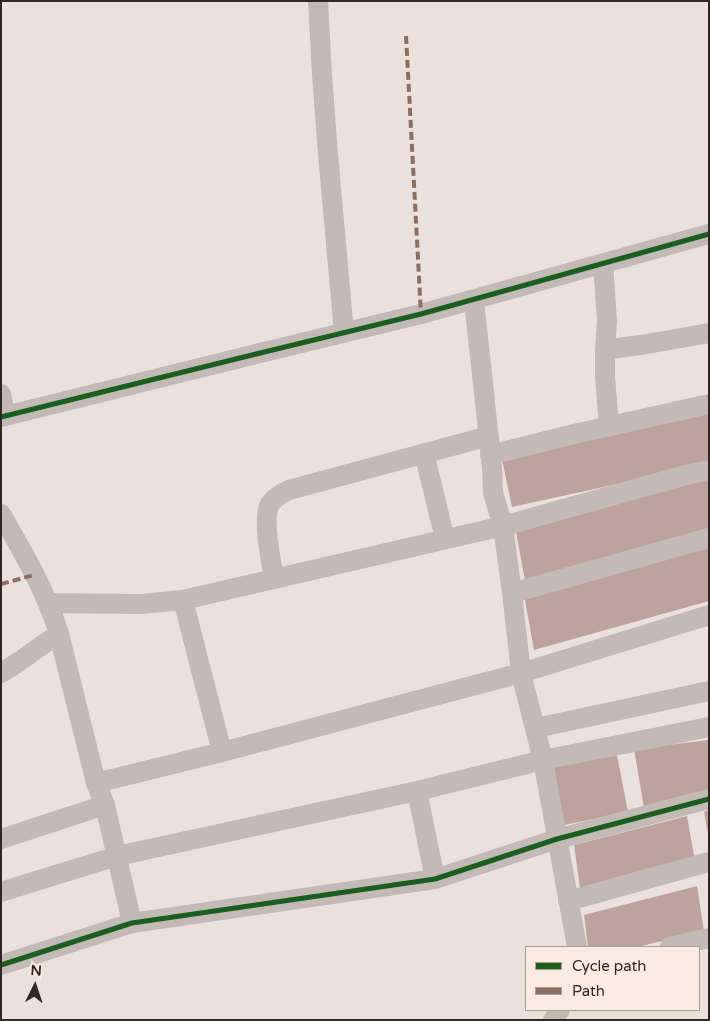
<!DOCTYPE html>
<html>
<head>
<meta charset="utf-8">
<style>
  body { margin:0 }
  #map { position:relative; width:710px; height:1021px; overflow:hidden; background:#ebe1dc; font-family:"Varela Round",sans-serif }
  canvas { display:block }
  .frame { position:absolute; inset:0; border:2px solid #332725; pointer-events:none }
  .legend { position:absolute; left:525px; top:946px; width:175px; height:65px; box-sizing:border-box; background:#f9eae2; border:1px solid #aa9c96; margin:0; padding:6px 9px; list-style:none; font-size:15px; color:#332725 }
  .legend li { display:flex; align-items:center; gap:10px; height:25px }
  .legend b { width:25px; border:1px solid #aa9c96 }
  .north { position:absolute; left:10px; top:961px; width:50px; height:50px; -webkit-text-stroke:4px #f9eae2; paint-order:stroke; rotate:4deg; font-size:14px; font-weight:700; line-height:20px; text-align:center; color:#332725 }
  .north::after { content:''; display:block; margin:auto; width:18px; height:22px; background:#332725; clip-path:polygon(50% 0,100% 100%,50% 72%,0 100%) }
</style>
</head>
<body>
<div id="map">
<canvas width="710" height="1021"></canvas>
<div class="frame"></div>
<ul class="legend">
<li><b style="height:6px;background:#1b5e20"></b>Cycle path</li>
<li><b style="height:6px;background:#8d6e63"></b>Path</li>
</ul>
<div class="north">N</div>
</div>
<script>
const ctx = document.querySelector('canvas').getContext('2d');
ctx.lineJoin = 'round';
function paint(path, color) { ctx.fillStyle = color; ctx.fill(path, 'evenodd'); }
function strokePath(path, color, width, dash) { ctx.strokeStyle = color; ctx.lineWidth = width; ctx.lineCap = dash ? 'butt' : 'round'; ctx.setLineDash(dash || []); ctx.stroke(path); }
const building = new Path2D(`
  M709 412V464L512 507 501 455Z
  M709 479V532L525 581 515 526Z
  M709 544V601L534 650 524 595Z
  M709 740V792L644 808 634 749Z
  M617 755 628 812 564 825 553 767Z
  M709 810V833H708L704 812Z
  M687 816 695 861 580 888 574 845Z
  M697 886 704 931 637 947H588L584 915Z`);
const street = new Path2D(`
  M318 1 322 75 328 154 344 333
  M603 264 607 321 605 350V376L609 427
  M474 300 492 468 493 493 503 526 512 593 521 673 543 760 577 947
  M605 350 647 344 709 333
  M1 394 6 416
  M1 417 252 355 421 314 709 234
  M424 453 445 539
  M490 455 574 434 709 404
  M1 514C23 552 46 591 59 634L96 783 105 805 132 923
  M274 579C271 562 262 517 270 504 275 497 282 493 289 490L489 436
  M512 593 709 538
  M183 600 222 752
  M48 603 141 604 183 600 503 526 650 485 690 474 709 470
  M1 673 20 661 38 648 59 634
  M536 728 709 691
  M96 783 222 752 521 673 709 615
  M417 791 435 879
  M1 839 105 805
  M1 892 117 856 417 791 543 760 709 727
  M568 901 709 862
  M670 947 709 938
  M1 965 132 923 435 879 557 839 709 799
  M553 1020 560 1010`);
const quiet = new Path2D(`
  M406 36 421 314
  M1 584 34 575`);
const cycleway = new Path2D(`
  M1 417 252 355 421 314 709 234
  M1 965 132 923 435 879 557 839 709 799`);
paint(building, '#bea29e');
strokePath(street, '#c3bab6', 20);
strokePath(quiet, '#8d6e63', 4, [8, 4]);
strokePath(cycleway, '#1b5e20', 5);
</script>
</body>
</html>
